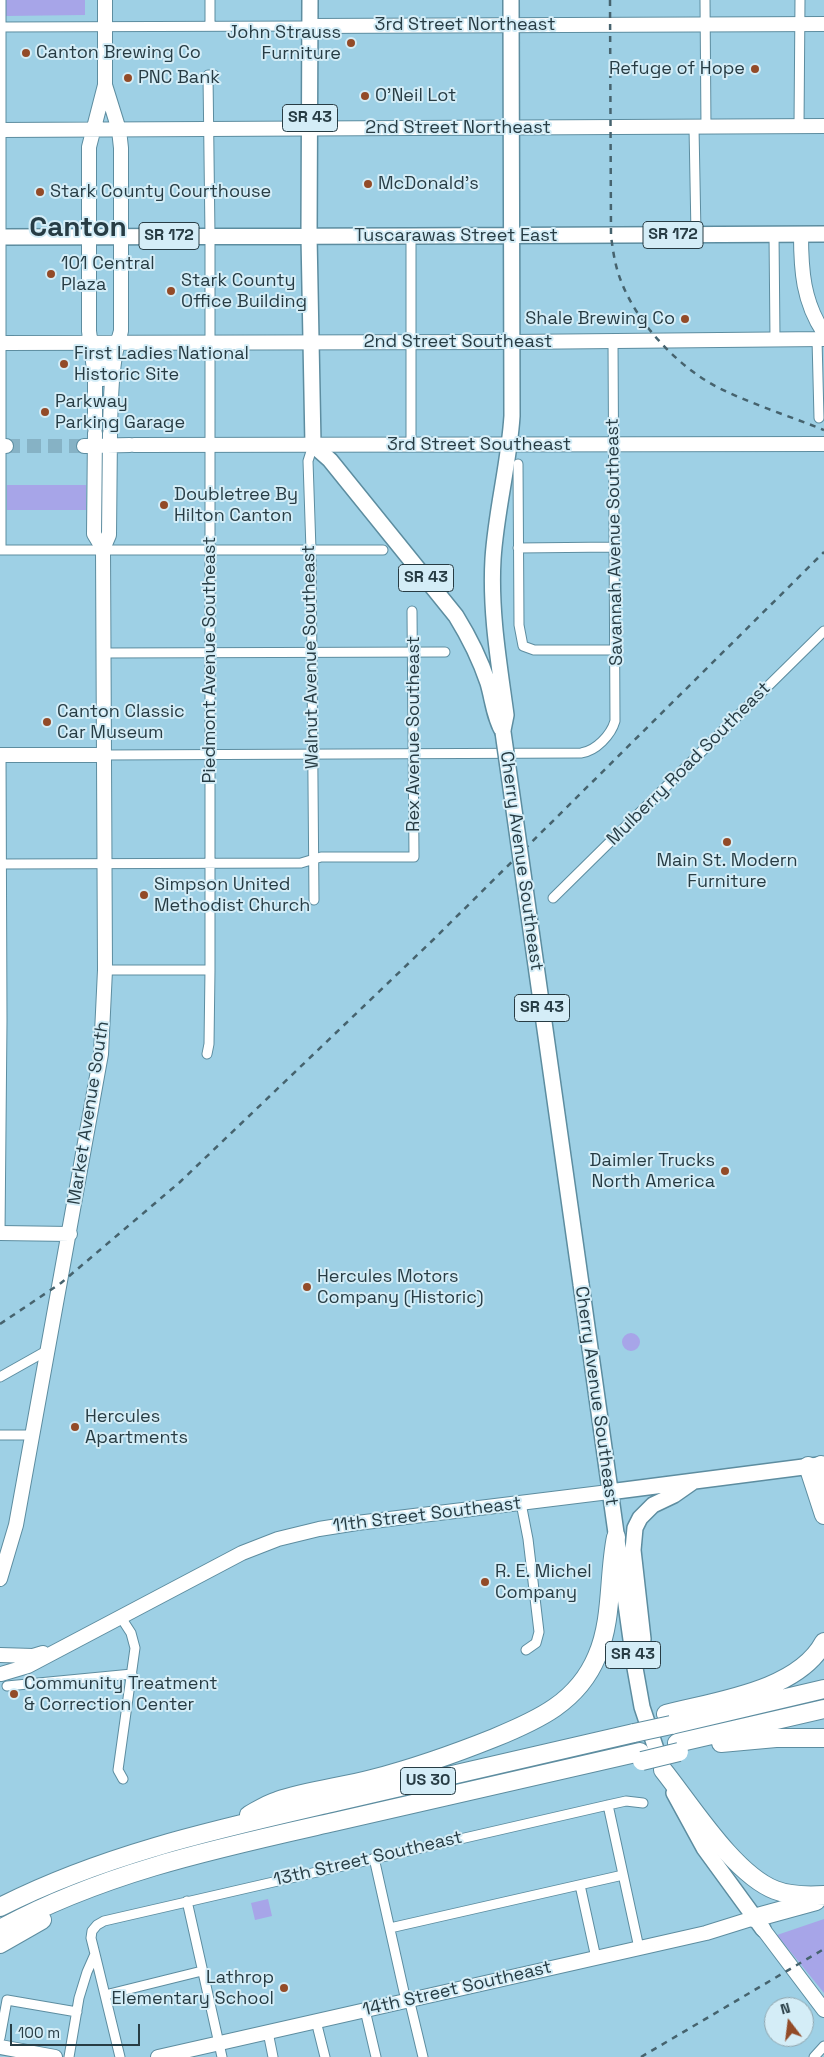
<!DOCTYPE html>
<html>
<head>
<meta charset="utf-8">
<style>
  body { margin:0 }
  #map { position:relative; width:824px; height:2057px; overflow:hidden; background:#9ed0e5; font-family:"Space Grotesk",sans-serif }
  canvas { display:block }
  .north { position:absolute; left:764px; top:1997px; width:50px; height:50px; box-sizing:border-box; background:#d4edf7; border:1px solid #8fa6af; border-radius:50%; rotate:345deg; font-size:14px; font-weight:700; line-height:20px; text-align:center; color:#273c44 }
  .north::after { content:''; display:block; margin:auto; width:18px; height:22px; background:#934b28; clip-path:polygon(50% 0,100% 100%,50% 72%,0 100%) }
  .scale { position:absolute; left:10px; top:2024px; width:130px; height:22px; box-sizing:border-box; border:2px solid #273c44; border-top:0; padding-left:6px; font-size:15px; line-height:18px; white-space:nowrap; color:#273c44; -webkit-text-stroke:4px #d4edf7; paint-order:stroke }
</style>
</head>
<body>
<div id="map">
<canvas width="824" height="2057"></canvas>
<div class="north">N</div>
<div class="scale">100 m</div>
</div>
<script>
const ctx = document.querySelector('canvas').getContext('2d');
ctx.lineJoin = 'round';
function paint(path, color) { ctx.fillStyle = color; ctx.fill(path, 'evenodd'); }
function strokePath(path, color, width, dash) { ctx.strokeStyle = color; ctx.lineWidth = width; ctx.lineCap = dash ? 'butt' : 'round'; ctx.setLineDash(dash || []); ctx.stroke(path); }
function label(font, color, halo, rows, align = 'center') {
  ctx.font = font + ' "Space Grotesk",sans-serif'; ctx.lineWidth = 4; ctx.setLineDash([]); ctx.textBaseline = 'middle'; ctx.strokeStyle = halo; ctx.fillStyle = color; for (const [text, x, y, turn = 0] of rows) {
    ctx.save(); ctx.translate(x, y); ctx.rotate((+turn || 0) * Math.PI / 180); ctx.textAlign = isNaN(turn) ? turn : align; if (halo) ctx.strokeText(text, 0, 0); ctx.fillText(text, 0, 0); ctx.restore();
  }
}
const green = new Path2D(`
  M6 0H85V15L6 16Z
  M7 485H86V510H7Z
  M622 1342a9 9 0 1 1 18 0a9 9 0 1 1-18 0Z
  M268 1899 272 1916 255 1920 251 1903Z
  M824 1919V1993L777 1935Z`);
const secondaryTunnel = new Path2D(`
  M6 446H84`);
const street = new Path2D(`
  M210 0V26
  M705 0 706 127
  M0 27 310 26
  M799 126 800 0
  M694 127 696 234
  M774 234 775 339
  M411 235V445
  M817 339 819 418
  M313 445 308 461 311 550 314 900
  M518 464 519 625 523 646 534 650H616
  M518 548 615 547
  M0 550H383
  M1 550V0
  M105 653 445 652
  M105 755 581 753C596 751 611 735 615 721L613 341
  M0 864 301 863 321 857H414L412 611
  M553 898 824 631
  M105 970H210
  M207 1054 209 1044 210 970V236L208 75H214
  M0 1233 2 1021 1 755
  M0 1377 48 1350
  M0 1435H33
  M521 1503 528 1539 539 1632 536 1643 526 1650
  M120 1616 131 1633 135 1648 118 1770 123 1779
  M7 1686 132 1674
  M608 1805 639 1948
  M374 1858 404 1992 411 2007 423 2057
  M580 1885 596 1958
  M187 1901 222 2057
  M390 1928 623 1875
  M95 1954 120 2057
  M105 1995 202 1971
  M365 2010 376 2057
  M316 2021 325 2057
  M268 2032 273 2057
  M0 2038 7 2000 77 2012
  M69 2057 79 1998 87 1972 95 1954 91 1938 92 1931 97 1925 104 1921 608 1805 626 1801 643 1803
  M814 2057 824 2046`);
const secondary = new Path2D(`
  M310 26 824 24
  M105 85 119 130 121 148V331C111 362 111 396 110 428
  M0 130 824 126
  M801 234C801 270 803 302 824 333
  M0 343 512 342 824 339
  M103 379 104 343
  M95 428V377L89 331V147L105 85V0
  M95 433 94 534 103 549
  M134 445 824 444
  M0 446H6
  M84 446 130 445
  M0 755H105
  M0 1233 70 1234
  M0 1579 16 1525 101 1054 105 970 103 549 109 535 110 433
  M0 1655 33 1656 43 1653
  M1 1674 28 1666 242 1553 278 1539 319 1529 357 1523 609 1492
  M763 1929 824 2010
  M0 2047 55 2057
  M158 2057 706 1933 754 1918`);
const primary = new Path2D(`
  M310 0 309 236 313 445 330 460 456 616C469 637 480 659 488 683 493 700 494 717 503 732
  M0 237C275 237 549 235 824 234
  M503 730 506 715C499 663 490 612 493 559 496 511 509 464 512 416L511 0
  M581 1284 635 1668 642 1707 662 1767
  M609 1492 819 1465
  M636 1664 643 1639 633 1550 635 1528 640 1518 653 1505 674 1495 694 1481
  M674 1793 704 1848 763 1929`);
const highway = new Path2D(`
  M821 1465 824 1477
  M808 1466 824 1515
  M666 1714C716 1701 798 1691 824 1642
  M671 1725 824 1689
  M677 1743 824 1709
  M721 1743 776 1738H824
  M663 1770C691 1805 734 1874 775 1890 790 1896 807 1896 824 1895
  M249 1815C258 1810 267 1804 277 1801 307 1791 341 1787 372 1779 414 1768 454 1754 494 1738 538 1720 578 1702 597 1656 613 1619 608 1576 616 1537
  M0 1907C104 1854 218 1829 331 1803 432 1780 533 1757 634 1733
  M754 1918 816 1901
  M0 1929C104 1872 219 1848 334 1822 436 1798 538 1775 640 1752
  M0 1944 42 1920`);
const rail = new Path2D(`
  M610 0 611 236C613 251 615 266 621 281 637 323 677 366 717 387 751 404 789 416 824 430
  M0 1324 61 1283 180 1182 434 939 824 552
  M641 2057 824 1949`);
const primaryBridge = new Path2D(`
  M503 732 581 1284`);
const highwayBridge = new Path2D(`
  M634 1733 671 1725
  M642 1761 679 1752`);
const markers = [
  [351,43,5,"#934b28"],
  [26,53,5,"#934b28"],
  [755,69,5,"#934b28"],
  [128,78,5,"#934b28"],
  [365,96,5,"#934b28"],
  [368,184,5,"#934b28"],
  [40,192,5,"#934b28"],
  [51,274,5,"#934b28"],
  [171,291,5,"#934b28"],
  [685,319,5,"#934b28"],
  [64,364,5,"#934b28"],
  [45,412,5,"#934b28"],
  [164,505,5,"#934b28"],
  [47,722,5,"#934b28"],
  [727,842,5,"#934b28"],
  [144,895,5,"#934b28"],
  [725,1171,5,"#934b28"],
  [307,1287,5,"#934b28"],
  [75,1427,5,"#934b28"],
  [485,1582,5,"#934b28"],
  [14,1694,5,"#934b28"],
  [284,1988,5,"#934b28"]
];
const shields = [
  [310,118,55],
  [673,235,60],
  [169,236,60],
  [426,578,55],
  [542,1008,55],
  [633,1655,55],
  [428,1781,55]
];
const shieldNames = [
  ["SR 43",310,118],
  ["SR 172",673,235],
  ["SR 172",169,236],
  ["SR 43",426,578],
  ["SR 43",542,1008],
  ["SR 43",633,1655],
  ["US 30",428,1781]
];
const streetNames = [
  ["3rd Street Northeast",465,25],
  ["2nd Street Northeast",458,128],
  ["Tuscarawas Street East",456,236],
  ["2nd Street Southeast",458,342],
  ["3rd Street Southeast",479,445],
  ["Savannah Avenue Southeast",615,542,-91],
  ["Walnut Avenue Southeast",311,657,-91],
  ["Piedmont Avenue Southeast",210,660,-90],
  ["Rex Avenue Southeast",414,734,-90],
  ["Mulberry Road Southeast",689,764,-45],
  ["Cherry Avenue Southeast",521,861,82],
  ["Market Avenue South",89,1113,-81],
  ["Cherry Avenue Southeast",596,1396,82],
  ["11th Street Southeast",427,1515,-7],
  ["13th Street Southeast",368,1859,-13],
  ["14th Street Southeast",457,1989,-13]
];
const poiNames = [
  ["John Strauss",341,33,"right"],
  ["Furniture",341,54,"right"],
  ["Canton Brewing Co",36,53],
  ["Refuge of Hope",745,69,"right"],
  ["PNC Bank",138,78],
  ["O'Neil Lot",375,96],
  ["McDonald's",378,184],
  ["Stark County Courthouse",50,192],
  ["101 Central",61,264],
  ["Plaza",61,285],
  ["Stark County",181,281],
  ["Office Building",181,302],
  ["Shale Brewing Co",675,319,"right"],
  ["First Ladies National",74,354],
  ["Historic Site",74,375],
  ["Parkway",55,402],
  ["Parking Garage",55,423],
  ["Doubletree By",174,495],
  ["Hilton Canton",174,516],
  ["Canton Classic",57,712],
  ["Car Museum",57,733],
  ["Main St. Modern",727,861,"center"],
  ["Furniture",727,882,"center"],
  ["Simpson United",154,885],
  ["Methodist Church",154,906],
  ["Daimler Trucks",715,1161,"right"],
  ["North America",715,1182,"right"],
  ["Hercules Motors",317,1277],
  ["Company (Historic)",317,1298],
  ["Hercules",85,1417],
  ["Apartments",85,1438],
  ["R. E. Michel",495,1572],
  ["Company",495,1593],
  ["Community Treatment",24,1684],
  ["& Correction Center",24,1705],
  ["Lathrop",274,1978,"right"],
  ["Elementary School",274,1999,"right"]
];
const townNames = [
  ["Canton",78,228]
];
paint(green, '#a7a5e8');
strokePath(secondaryTunnel, '#86b2c5', 14, [14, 7]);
strokePath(street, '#5d8da0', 11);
strokePath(secondary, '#5d8da0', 16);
strokePath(primary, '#5d8da0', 18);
strokePath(highway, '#5d8da0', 20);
strokePath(street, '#fff', 9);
strokePath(secondary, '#fff', 14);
strokePath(primary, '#fff', 15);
strokePath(highway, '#fff', 18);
strokePath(rail, '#46636e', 2.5, [6, 6]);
strokePath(primaryBridge, '#5d8da0', 18, []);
strokePath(highwayBridge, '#5d8da0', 20, []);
strokePath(primaryBridge, '#fff', 15);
strokePath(highwayBridge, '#fff', 18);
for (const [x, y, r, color] of markers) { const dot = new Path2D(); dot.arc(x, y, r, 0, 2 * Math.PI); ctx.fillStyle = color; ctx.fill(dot); strokePath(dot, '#d4edf7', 2); }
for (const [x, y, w] of shields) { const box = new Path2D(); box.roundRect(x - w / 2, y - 13.5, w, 27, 4); ctx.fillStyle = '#d4edf7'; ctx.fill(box); strokePath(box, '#273c44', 1); }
label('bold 16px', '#273c44', null, shieldNames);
label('18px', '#273c44', '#d4edf7', streetNames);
label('18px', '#273c44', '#d4edf7', poiNames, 'left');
label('bold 28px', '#273c44', '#d4edf7', townNames);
</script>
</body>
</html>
